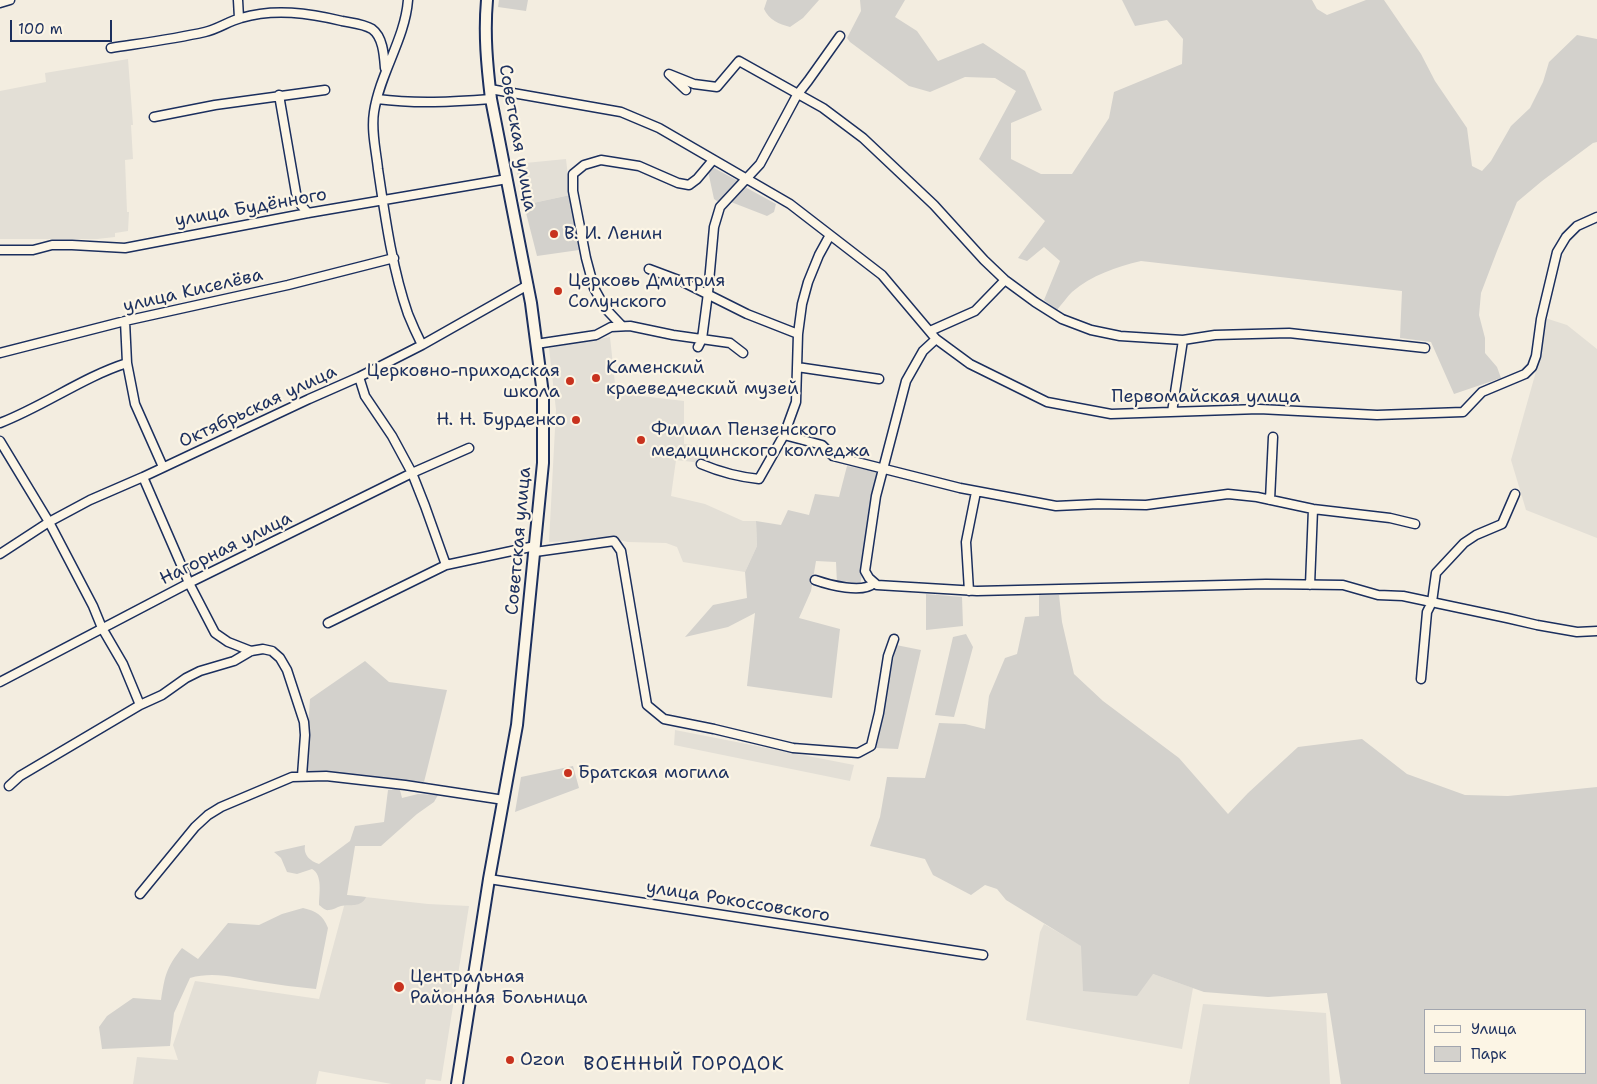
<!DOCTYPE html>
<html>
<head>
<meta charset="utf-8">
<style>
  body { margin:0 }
  #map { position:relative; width:1597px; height:1084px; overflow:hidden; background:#f3ede0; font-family:"Shantell Sans",sans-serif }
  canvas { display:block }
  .legend { position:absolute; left:1424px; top:1009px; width:162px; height:65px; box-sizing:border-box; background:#fcf5e5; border:1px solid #a2a6af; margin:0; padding:6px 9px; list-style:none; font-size:15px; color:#1b2f5e }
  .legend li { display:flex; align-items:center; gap:10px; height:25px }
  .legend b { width:25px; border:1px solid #a2a6af }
  .scale { position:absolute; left:10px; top:20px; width:102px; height:22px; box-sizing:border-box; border:2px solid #1b2f5e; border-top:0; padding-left:6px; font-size:15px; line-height:18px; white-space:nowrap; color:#1b2f5e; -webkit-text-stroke:4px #fcf5e5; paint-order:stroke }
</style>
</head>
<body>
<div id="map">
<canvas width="1597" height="1084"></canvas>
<ul class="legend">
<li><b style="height:6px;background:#fcf5e5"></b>Улица</li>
<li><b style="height:14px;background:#d3d1cc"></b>Парк</li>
</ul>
<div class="scale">100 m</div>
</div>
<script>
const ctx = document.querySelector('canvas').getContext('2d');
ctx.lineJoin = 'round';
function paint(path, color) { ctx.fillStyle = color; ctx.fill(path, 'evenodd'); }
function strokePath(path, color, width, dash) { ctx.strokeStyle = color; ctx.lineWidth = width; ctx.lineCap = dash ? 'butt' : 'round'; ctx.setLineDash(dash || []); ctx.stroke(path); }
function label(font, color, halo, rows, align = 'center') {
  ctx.font = font + ' "Shantell Sans",sans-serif'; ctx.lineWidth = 4.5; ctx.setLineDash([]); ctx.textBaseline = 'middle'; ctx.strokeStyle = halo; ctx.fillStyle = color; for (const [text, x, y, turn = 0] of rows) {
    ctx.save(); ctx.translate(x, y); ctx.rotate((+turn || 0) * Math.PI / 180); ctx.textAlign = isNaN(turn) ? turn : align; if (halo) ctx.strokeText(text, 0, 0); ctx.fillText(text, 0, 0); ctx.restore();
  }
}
const built = new Path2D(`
  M128 59 133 125H131L133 159 125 160 127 212H129L128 231 115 233V237L97 239H0V91L46 82 45 73Z
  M566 159 570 195 524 205 515 164Z
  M1545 318 1567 325 1597 349V538L1526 510 1511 460 1535 375Z
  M610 337 616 393 684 401V444L710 447V464L676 460 671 496 705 504 743 521H756L757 546 745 572 683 562 677 547 666 543 628 542 614 539 549 542 556 410 549 348Z
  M675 730 854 765 850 781 674 745Z
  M347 895 428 904 469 906 441 1081 426 1079 425 1084H392L319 1071 316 1084H133L137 1057 178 1060 173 1045 195 981 319 999Z
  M1044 924 1082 946 1153 974 1193 988 1182 1049 1026 1020 1040 932Z
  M1203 1004 1326 1013 1330 1084H1189Z`);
const green = new Path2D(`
  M499 0H528L526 11 498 7Z
  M767 0H819L803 18 790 27C779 24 769 20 764 9Z
  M860 0H905L895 17 917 31 938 61 983 43 1025 71 1042 110 1011 123V159L1041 174H1072L1109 118 1114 92 1182 64 1183 39 1167 20 1135 26 1122 0H1312L1317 9 1327 15 1366 0H1384L1421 54 1435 81 1467 128 1472 166 1482 171 1491 161 1511 126 1530 108 1543 82 1549 62 1577 35 1597 39V142L1593 143 1542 181 1517 202 1497 251 1481 293 1479 315 1485 338V353L1497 367 1501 378 1454 394 1431 342 1400 338 1402 291 1141 261C1116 267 1092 275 1072 292 1067 297 1062 304 1057 310L1044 300 1060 261 1044 247 1027 261 1018 258 1045 221 979 159 1016 91 995 78 965 77 930 92 909 86 850 42 847 38 861 11Z
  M714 168 740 182 720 203 714 199 708 171Z
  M745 187 776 204 774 212 767 216 731 202Z
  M570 195 579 250 537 256 524 205Z
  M847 466 879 472 860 586 837 584 836 562 816 561 811 591 799 618 840 629 832 698 747 686 755 613 728 627 685 637 713 605 747 598 745 572 757 546 756 521 781 525 788 510 809 515 815 494 839 497Z
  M926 594 962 597 963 626 926 630Z
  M1039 595H1059L1062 622 1074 674 1103 701 1179 758 1228 814 1248 793 1298 747 1362 739 1407 774 1465 795 1508 796 1597 787V1084H1341L1327 993 1268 997 1204 992 1153 974 1137 996 1083 991 1081 946 1006 900 997 889 985 885 971 895 933 875 925 859 870 846 880 817 887 777 925 778 939 723 965 724 985 729 989 696 1005 658 1017 654 1025 617 1039 616ZM1426 1010H1586V1073H1426Z
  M966 634 973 647 954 717 935 715 953 637Z
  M896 645 921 650 898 749 876 748Z
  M365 661 389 682 447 690 424 782 305 771 310 699Z
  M573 766 579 788 515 812 521 777Z
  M396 789 400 790 402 798 418 794 438 795 434 802 417 814 381 846H355L347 895 366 897C361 908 350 904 341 906 337 907 333 910 329 910 325 911 322 907 319 905 319 894 323 875 312 869L297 874 287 872 281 858 274 852 305 845C303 855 310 861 319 864L350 841 355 826 384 822 388 790Z
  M303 908C316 911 323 915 328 928L316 989C297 987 279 985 261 982 237 978 214 971 190 978L174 1013 170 1046 102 1049 99 1027 107 1016 133 998 161 1000C165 975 166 968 182 948L198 959 228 923 259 925 282 914Z`);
const minor = new Path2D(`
  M238 0 239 18
  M408 0C405 39 380 73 374 112 371 131 376 150 378 169 385 216 392 268 408 314 412 324 417 335 422 345
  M0 3 10 0
  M111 48C143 43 174 39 205 32 218 29 229 21 241 18 274 8 309 13 342 21 352 23 364 24 372 29 383 37 384 55 385 68
  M490 89 621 112 659 128 790 204 882 275 936 339 970 364 1047 402 1111 414 1259 409 1377 415 1463 412 1482 392 1525 374 1532 367 1536 356 1541 319 1557 252 1566 237 1577 226 1597 217
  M686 90 669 74 694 84 717 87 739 61 823 108 863 138 934 205 984 260 1005 280 1035 302 1062 319 1091 330 1120 336 1183 340 1215 335 1289 333 1425 348
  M279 95 296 193 301 205 308 213
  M377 99C416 104 452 102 491 99
  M154 117 215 105 325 90
  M0 250H33L52 245H72L125 248 308 213 507 179
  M649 269 681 281 747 314 798 334
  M125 321 127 363 135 404 163 467
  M622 326 605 308 594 288 586 258 573 191V174L584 165 601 160 639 166 678 183 689 185 697 179 713 160
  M930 331 975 311 1005 280
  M936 339 923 351 906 381 876 496 865 571 869 578 877 585 977 591 1266 584 1343 585 1378 595 1403 596 1507 618 1537 625 1577 632 1597 631
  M536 344 596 335 611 327 630 326 673 335 730 343 743 353
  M698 347 702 339 708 293 714 227 720 207 760 164 797 95 808 81 840 36
  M0 353 125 321 288 285 394 258
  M797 367 879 379
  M359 377 365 396 392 436 412 473 425 506 446 565
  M1172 412 1183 340
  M0 423C44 406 83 377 127 363
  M784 435 822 445 833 456 960 488 1056 506 1098 504 1146 505 1228 494 1257 497 1313 509 1390 518 1415 524
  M0 441 49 522 93 606 102 628 123 664 140 705
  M701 464C720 472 739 477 759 479L784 435 796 402 798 334 802 304 808 282 819 255 830 235
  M143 477 189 583 215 633 228 642 251 651
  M1270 500 1273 437
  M535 552 614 541 621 551 647 705 664 719 714 729 793 748 858 753 871 746 879 713 888 656 894 639
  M0 554 49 522 90 500 143 477 309 399 359 377 422 345 528 285
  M815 580C829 585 863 594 874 583
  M1310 585 1313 509
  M969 591 966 542 976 492
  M328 623 446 565 535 546
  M1421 679 1427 612 1432 602 1436 573 1464 543 1476 535 1502 524 1515 494
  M0 682 189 583 412 473 469 448
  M9 786 20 776 140 705 162 695 186 678 200 671 234 661 251 651 263 649 272 651 280 658 287 670 304 722 305 735 302 776
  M489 879 983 955
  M140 894 195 827 208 815 221 807 292 777 326 776 405 785 504 800`);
const major = new Path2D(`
  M457 1084 489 879 517 725 543 463V394L531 303 491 99C487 65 484 34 487 0`);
const markers = [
  [554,234,5,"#c8321e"],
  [558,291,5,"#c8321e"],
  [596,378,5,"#c8321e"],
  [570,381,5,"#c8321e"],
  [576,420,5,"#c8321e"],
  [641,440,5,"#c8321e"],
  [568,773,5,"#c8321e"],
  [399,987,6,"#c8321e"],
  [510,1060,5,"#c8321e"]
];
const streetNames = [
  ["Советская улица",517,138,80],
  ["улица Будённого",251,208,-10],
  ["улица Киселёва",193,291,-13],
  ["Первомайская улица",1206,397],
  ["Октябрьская улица",258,407,-25],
  ["Советская улица",519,541,-85],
  ["Нагорная улица",226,549,-26],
  ["улица Рокоссовского",738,902,9]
];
const poiNames = [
  ["В. И. Ленин",564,234],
  ["Церковь Дмитрия",568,281],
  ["Солунского",568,302],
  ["Каменский",606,368],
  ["краеведческий музей",606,389],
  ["Церковно-приходская",560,371,"right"],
  ["школа",560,392,"right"],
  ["Н. Н. Бурденко",566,420,"right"],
  ["Филиал Пензенского",651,430],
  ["медицинского колледжа",651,451],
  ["Братская могила",578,773],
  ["Центральная",410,977],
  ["Районная Больница",410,998],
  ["Ozon",520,1060]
];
const neighbourhoodNames = [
  ["ВОЕННЫЙ ГОРОДОК",684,1065]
];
paint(built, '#e3dfd6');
paint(green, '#d3d1cc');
strokePath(minor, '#1b2f5e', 11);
strokePath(major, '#1b2f5e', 14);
strokePath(minor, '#fcf5e5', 8);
strokePath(major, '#fcf5e5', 10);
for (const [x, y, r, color] of markers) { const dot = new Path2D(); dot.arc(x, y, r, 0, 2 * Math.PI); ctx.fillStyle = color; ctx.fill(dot); strokePath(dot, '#fcf5e5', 2); }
label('18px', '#1b2f5e', '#fcf5e5', streetNames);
label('18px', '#1b2f5e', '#fcf5e5', poiNames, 'left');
ctx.letterSpacing = '1px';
label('19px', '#1b2f5e', '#fcf5e5', neighbourhoodNames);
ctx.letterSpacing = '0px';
</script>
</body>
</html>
